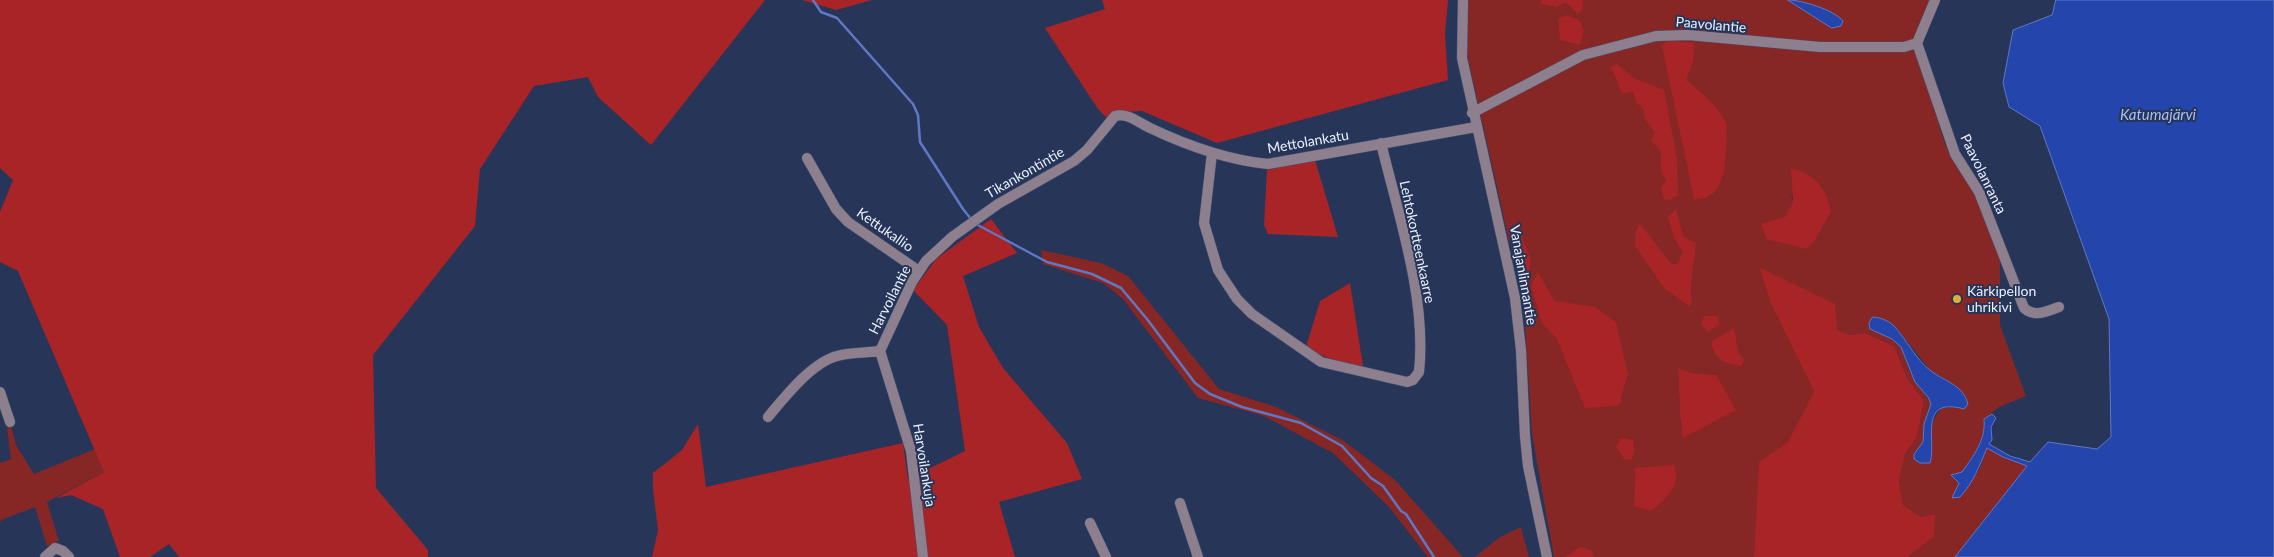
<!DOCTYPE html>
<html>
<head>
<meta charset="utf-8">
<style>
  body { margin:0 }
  canvas { display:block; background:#263558 }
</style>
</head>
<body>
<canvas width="2274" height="557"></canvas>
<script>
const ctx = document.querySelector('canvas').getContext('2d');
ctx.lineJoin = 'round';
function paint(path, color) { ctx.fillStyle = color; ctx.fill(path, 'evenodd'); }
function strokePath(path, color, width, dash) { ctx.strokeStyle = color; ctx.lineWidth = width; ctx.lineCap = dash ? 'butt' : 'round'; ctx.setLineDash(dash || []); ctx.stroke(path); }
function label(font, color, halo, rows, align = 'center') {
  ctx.font = font + ' Lato,sans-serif'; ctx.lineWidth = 4; ctx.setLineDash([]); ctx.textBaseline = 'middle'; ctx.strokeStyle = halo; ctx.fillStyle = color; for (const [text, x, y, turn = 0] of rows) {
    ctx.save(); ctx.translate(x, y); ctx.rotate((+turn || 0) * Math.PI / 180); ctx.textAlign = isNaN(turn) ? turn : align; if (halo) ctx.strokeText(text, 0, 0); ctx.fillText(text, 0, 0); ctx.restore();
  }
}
const green = new Path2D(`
  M1468 0H1930L1924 21 1912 40 1945 144 1981 202 2000 252V325L2026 396 1999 407 1984 419C1986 441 1973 453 1963 472 1959 480 1956 489 1953 497H1960L1979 470 1987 448 2003 457 2027 466 1955 557H1908L1914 553 1935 514 1921 517 1903 505 1899 481 1905 454 1917 437 1924 401 1907 378 1894 346 1865 333 1850 335 1837 330 1797 355 1814 391 1788 443 1768 456 1758 489 1754 557H1595L1592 551 1581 546 1565 557H1554L1532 434 1524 310 1532 308 1528 281 1531 260 1515 234 1509 241 1467 54ZM1791 194 1831 212 1816 239 1786 217 1793 201ZM1674 238 1694 263 1691 288 1692 303 1655 243 1672 264 1678 263 1682 252ZM1538 272 1555 301 1628 375 1622 394 1621 402 1542 323ZM1893 324 1930 370 1956 386 1955 407 1942 408C1928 423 1929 438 1932 457L1914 454 1923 442 1924 424 1931 404 1910 372 1901 347 1892 339 1870 329ZM1678 369 1692 373 1716 375 1683 437 1680 417ZM1635 468 1655 473 1634 506Z
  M1041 250 1101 263 1128 276 1219 389 1276 407 1344 441 1395 480 1463 557H1428L1389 507 1333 453 1264 416 1198 398 1123 299 1103 283 1043 264Z
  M10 422 16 445 34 474 95 449 104 472 47 502 59 541 47 546 35 507 1 520 0 523V463L11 459 7 427Z
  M1521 527 1529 557H1475L1500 537Z`);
const forest = new Path2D(`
  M0 0H765L651 145 598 97 588 77 534 86 480 169 475 226 373 355 376 488 428 550V557H179L169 544 150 557H120L103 509 71 495 56 498 104 472 18 271 0 262V212L13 180 0 168Z
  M802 0H872L836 10Z
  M1102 0H1448L1445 33 1448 80 1217 143 1142 111 1119 112 1108 119 1098 109 1045 28 1105 9Z
  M1542 0H1583L1582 10 1578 14 1566 2 1556 7 1539 3Z
  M1567 15 1580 21 1584 31 1580 45 1560 40 1558 19Z
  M1667 40 1694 43 1693 61 1686 80C1700 91 1718 106 1726 123 1728 129 1726 140 1726 147 1725 169 1724 200 1694 199L1662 46Z
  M1617 64 1634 78 1664 90 1677 158 1678 196 1673 197 1671 200 1664 199 1661 188 1666 181 1661 170V152L1651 140 1655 133 1644 117V110L1636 102 1633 91 1623 94C1617 85 1617 76 1610 68Z
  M1315 160 1338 237 1268 234 1264 225 1267 170Z
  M1791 168C1815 173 1827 190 1831 212L1816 239 1806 249 1767 239 1761 224 1785 217 1793 201Z
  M1676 209 1683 236 1696 243 1691 288 1692 303 1689 306 1665 289 1635 246 1636 230 1640 224 1672 264 1678 263 1682 252 1674 238 1668 217Z
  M991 219 1017 253 963 276 979 327 1003 368 1067 443 1082 479 999 502 1015 557H652L658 530 653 490V473L682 450 698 424 706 487 903 443 908 479 965 451 947 325 913 290 936 259Z
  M1515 233 1521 235 1531 260 1528 281 1532 308 1524 310 1520 281 1510 240Z
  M1760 268 1835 304 1837 330 1850 335 1865 333 1894 346 1907 378 1924 401 1917 437 1905 454 1899 481 1903 505 1921 517 1935 514 1934 536 1908 557H1754L1759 462 1788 442 1814 391 1770 301Z
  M1538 272 1555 301 1595 307 1616 322 1628 375 1622 394 1621 402 1616 406 1585 408 1557 339 1542 323 1531 286Z
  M1350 283 1363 366C1341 363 1325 359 1306 347L1320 301Z
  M1704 316H1716L1720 324 1708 332 1701 324Z
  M1734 328 1738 352 1744 360 1741 366C1723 363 1716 361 1711 342Z
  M1678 368 1692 373 1716 375 1736 410 1683 438 1680 417Z
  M1621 438 1633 440 1634 450 1632 459 1625 460 1616 447Z
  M1674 465C1682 486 1666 499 1651 511L1634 506 1635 468Z
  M1581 546 1592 551 1595 557H1565Z`);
const water = new Path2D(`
  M1788 0C1802 0 1834 10 1843 21L1841 26 1832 28Z
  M2056 0H2274V557H1955L2027 466 2003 457 1987 448C1979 466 1974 482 1960 497L1952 498 1959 483 1951 475 1962 472C1974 455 1986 440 1984 419L1992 414 1996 418 1991 427 1992 440 1989 444 2010 456 2030 462 2048 442 2097 449 2111 437 2109 319 2040 126 2009 107 2003 83 2013 30 2052 15Z
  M1873 317C1880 317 1889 321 1894 326 1907 340 1916 360 1931 371 1946 382 1963 385 1968 404L1964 409C1917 396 1937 442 1930 463H1920L1914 459V454L1923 442 1924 424 1931 404 1928 397 1915 382 1901 347 1892 339 1870 329 1869 323Z`);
const stream = new Path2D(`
  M813 0 821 12 837 18 913 104 918 115 920 142 963 209 971 219
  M976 224 1047 262 1092 274 1121 288 1147 319 1195 383 1210 394 1242 407 1301 423
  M1301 423 1342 446 1371 478 1383 486 1401 511 1406 514 1434 557`);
const minor = new Path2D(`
  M1463 0 1462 58 1515 298 1521 350 1525 436 1528 466 1547 557
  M1917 43 1955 154 1979 192 2024 308C2035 318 2047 311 2059 307
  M1472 113 1583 55 1656 36 1688 35 1820 47H1904L1917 43 1935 0
  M1212 153 1204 223 1218 270 1237 299 1252 314 1321 362 1407 382 1413 380 1419 372C1427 298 1398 214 1381 143
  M807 158 836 209 848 222 919 271
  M880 351 911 451 923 557
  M0 392 10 422
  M768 417C784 398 811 363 837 356 850 352 866 353 880 351L912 282 926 261 952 237 998 204 1074 161 1087 150 1115 116C1127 112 1139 123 1150 128 1188 146 1226 160 1268 164L1476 127
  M1180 503 1198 557
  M1090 523 1106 557
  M45 557 55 548 63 551 69 557`);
const markers = [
  [1957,299,5,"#e0b034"]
];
const streetNames = [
  ["Paavolantie",1711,25,5],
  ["Mettolankatu",1308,142,-10],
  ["Tikankontintie",1025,173,-30],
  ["Paavolanranta",1983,174,64],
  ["Kettukallio",885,230,35],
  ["Lehtokortteenkaarre",1417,242,78],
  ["Vanajanlinnantie",1523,275,80],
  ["Harvoilantie",890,300,-63],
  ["Harvoilankuja",924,465,81]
];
const poiNames = [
  ["Kärkipellon",1967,291],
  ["uhrikivi",1967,307]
];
const waterNames = [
  ["Katumajärvi",2158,115]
];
paint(green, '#862725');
paint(forest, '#a92426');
paint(water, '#2445ac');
strokePath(water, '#5f78c5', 1);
strokePath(stream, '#5f78c5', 2.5);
strokePath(minor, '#455373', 11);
strokePath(minor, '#8e7f8e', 10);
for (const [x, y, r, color] of markers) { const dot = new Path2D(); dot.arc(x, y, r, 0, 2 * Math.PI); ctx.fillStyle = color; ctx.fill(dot); strokePath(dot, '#263558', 2); }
label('14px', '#eaf0fe', '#263558', streetNames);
label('14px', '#eaf0fe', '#263558', poiNames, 'left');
label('italic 15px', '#a7bff4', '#263558', waterNames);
</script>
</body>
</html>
